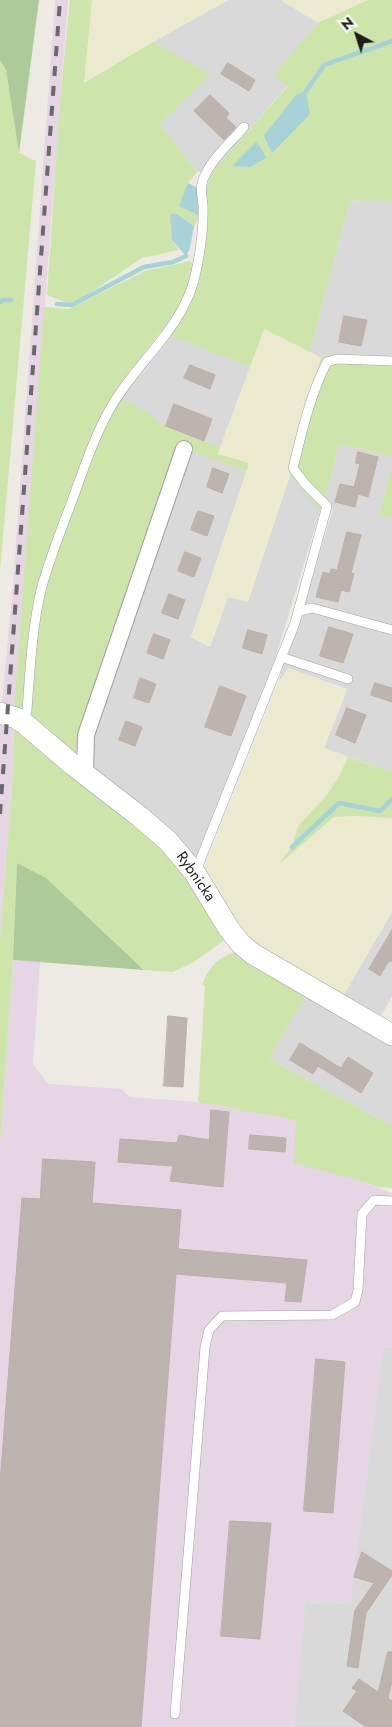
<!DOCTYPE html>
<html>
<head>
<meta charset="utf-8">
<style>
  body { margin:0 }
  #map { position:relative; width:392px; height:1727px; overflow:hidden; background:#ede9e3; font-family:Jost,sans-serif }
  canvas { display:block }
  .north { position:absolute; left:332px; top:10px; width:50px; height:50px; -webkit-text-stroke:4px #fff; paint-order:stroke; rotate:320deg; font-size:14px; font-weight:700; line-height:20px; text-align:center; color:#1c1c1c }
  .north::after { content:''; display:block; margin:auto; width:18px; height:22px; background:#1c1c1c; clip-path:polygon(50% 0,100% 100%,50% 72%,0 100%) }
</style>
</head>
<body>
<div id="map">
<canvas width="392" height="1727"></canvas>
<div class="north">N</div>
</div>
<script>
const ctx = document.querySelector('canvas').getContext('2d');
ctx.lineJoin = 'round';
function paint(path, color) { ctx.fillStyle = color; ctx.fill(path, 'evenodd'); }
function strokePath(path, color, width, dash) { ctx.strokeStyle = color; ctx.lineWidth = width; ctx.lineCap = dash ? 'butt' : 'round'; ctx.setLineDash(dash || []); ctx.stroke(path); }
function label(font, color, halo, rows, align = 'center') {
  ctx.font = font + ' Jost,sans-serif'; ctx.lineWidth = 5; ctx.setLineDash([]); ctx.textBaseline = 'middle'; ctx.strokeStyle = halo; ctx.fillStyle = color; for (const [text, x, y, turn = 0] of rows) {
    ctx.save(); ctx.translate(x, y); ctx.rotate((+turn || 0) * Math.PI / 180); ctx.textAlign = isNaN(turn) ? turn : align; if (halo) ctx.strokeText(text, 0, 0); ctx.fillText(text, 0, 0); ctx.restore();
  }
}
const residential = new Path2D(`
  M228 0H281L318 23 274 74 288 85 212 172H197L160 124 210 74 153 42Z
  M350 200 392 202V366L321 358 310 352Z
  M171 336 250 367 220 448 166 426 120 398 145 370Z
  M339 444 392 456V464L379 517 392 518V772L324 748 347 689 289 668 279 682 282 667 297 628 333 509 325 501Z
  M184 449 247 471 191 637 210 647 228 597 248 601 290 475 320 511 272 669 196 858 82 762Z
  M392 912V996L380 1018 343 996Z
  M308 992 392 1042V1126L269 1059Z
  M392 1347V1727H294L305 1602 350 1604 383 1348Z`);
const industrial = new Path2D(`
  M55 0H68L14 708 12 789 0 937V721L12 599Z
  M13 960 40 962 33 1064 48 1084 122 1089 129 1097 198 1102 297 1120 360 1181 392 1193V1347L383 1348 350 1604 305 1602 294 1727H0V1144Z`);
const farmland = new Path2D(`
  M92 0H228L153 42 84 83Z
  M281 0H368L318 23Z
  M264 329 321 358 290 475 248 602 228 597 210 647 191 637 249 463 218 454Z
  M288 668 347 690 324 748 348 757 338 778 327 795 298 826 292 847 281 861 334 817 354 816 392 818V912L343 996 252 945 237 928 206 876V863L279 682Z`);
const grass = new Path2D(`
  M70 0H92L84 83 153 42 211 74 160 124 197 172 188 183 200 216 194 226 175 213 172 240 179 250 142 258 72 305 47 295 60 101Z
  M368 0H392V202L350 200 310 352 264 329 250 367 160 332 114 394 149 413 161 423 220 448 218 454 249 463 247 471 184 449 82 762 14 708 44 307 69 309 145 271 190 261 200 271 207 185 212 172 288 86 273 75 318 23Z
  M0 60 6 70 19 153 36 161 0 571Z
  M321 358 392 366V456L339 444 325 501 320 511 290 475Z
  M392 464V518L379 517Z
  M14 724 171 853 227 938 194 962 173 972 144 970 46 878 17 863 13 960 0 1144V937L12 789Z
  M348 757 392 772V818L354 816 334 817 278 865 292 847 298 826 327 795 338 778Z
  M233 953 242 954 308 992 269 1059 392 1126V1188L378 1187 360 1181 294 1163 296 1120 198 1102 205 986 202 985C208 969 216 958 233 953Z`);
const forest = new Path2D(`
  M0 0H39L19 153 6 70 0 60Z
  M17 863 46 878 144 970 13 960Z`);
const water = new Path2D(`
  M306 91 310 114 272 153 264 136 296 95Z
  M256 142 263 151 266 158 250 167 232 166Z
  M188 183 200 189V216L179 206Z
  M175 213 194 226 190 248 186 256 172 240 170 215Z`);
const stream = new Path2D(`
  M306 91 324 65 392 41
  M0 302 4 300H11
  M57 304 72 305 144 267 173 262 186 256
  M292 847 339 803 380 811 392 799`);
const building = new Path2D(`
  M228 63 255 80 249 91 221 74Z
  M210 95 229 113 226 118 236 127 224 140 194 111Z
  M344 316 367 320 361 346 339 342Z
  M190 365 215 375 210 389 184 378Z
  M174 404 212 419 204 441 166 426Z
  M358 452 378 457 368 497 358 494 355 507 335 502 340 484 354 487 360 464 356 463Z
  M213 468 229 474 222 493 207 487Z
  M198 511 214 516 207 536 191 530Z
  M347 532 361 535 351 573 354 574 349 592 341 590 338 602 316 597 323 572 330 574 331 569 337 570Z
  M185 552 201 558 194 577 178 571Z
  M169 594 185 600 178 619 162 613Z
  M329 627 353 634 343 663 320 656Z
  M248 630 267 635 262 654 243 648Z
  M154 634 170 640 163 659 147 653Z
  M140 678 156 684 149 703 134 698Z
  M375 683 392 688V702L371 695Z
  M220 686 246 696 231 736 205 727Z
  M347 708 366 715 355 743 336 735Z
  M126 721 142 727 135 746 119 740Z
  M392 930V961L388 962 380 976 369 969Z
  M168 1016 187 1018 183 1087 164 1086Z
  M300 1043 341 1068 348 1057 373 1073 361 1093 318 1066 313 1074 290 1060Z
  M211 1110 229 1112 223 1187 170 1181 173 1166 118 1162 120 1139 177 1143 179 1135 209 1140Z
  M250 1135 286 1138 285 1152 249 1149Z
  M43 1159 95 1162 92 1203 181 1210 178 1249 307 1260 301 1302 285 1301 287 1283 176 1274 141 1727H0V1483L22 1198 40 1199Z
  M316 1359 345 1362 333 1513 304 1511Z
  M230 1521 271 1523 260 1639 221 1636Z
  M362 1552 392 1571V1575L366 1613 358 1668 347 1666 355 1610 374 1583 354 1577Z
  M388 1652H392V1681L388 1698 392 1701V1727H366L343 1711 357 1691 352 1688 359 1679 378 1692Z`);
const service = new Path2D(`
  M299 611 312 608 392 630
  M281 657 348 679
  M24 722 27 710C30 670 32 629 41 590 50 556 64 523 76 490 86 462 96 433 111 407 134 367 171 338 189 295 198 274 204 230 203 206 203 199 200 191 202 184 205 165 232 141 244 127
  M195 873 295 623 327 506 305 484 293 468C302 432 310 395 327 362L337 359 392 361
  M175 1714 205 1347 209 1330 222 1316 332 1315 355 1302 358 1290 362 1214 374 1200 392 1201`);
const minor = new Path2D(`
  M85 774 86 735 184 449`);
const tertiary = new Path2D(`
  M0 713 16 718 24 723 73 765 139 816 168 841 195 873 229 929 241 944 253 954 392 1035`);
const rail = new Path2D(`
  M0 814 60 0`);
const streetNames = [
  ["Rybnicka",195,877,55]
];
paint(residential, '#dad9d9');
paint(industrial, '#e6d5e4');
paint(farmland, '#ebeacf');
paint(grass, '#cde5ab');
paint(forest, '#adca9a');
paint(water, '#a6d2d8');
strokePath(stream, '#a6d2d8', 4.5);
paint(building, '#bdb4b0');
strokePath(building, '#beaea6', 1);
strokePath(service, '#a0a0a0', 10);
strokePath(minor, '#a0a0a0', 18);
strokePath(tertiary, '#a0a0a0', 22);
strokePath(service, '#fff', 9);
strokePath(minor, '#fff', 16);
strokePath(tertiary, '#fff', 21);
strokePath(rail, '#6a6a6a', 4, [10, 10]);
label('15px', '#1c1c1c', '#fff', streetNames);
</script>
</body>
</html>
